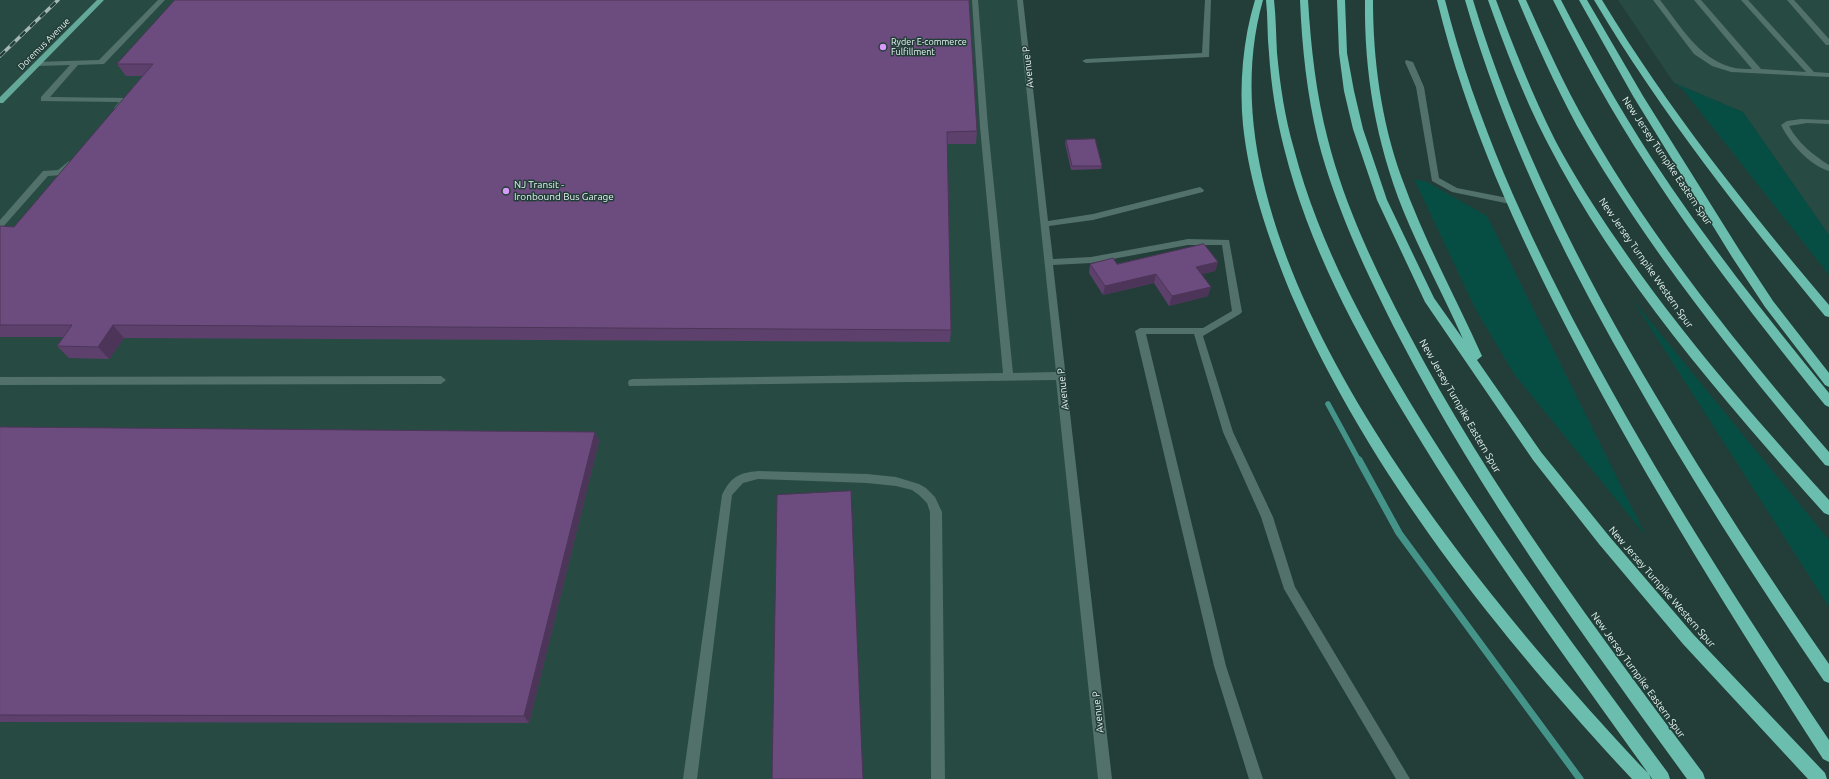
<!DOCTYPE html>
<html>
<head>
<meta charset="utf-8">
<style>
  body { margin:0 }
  canvas { display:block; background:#233d38 }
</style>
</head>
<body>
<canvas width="1829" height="779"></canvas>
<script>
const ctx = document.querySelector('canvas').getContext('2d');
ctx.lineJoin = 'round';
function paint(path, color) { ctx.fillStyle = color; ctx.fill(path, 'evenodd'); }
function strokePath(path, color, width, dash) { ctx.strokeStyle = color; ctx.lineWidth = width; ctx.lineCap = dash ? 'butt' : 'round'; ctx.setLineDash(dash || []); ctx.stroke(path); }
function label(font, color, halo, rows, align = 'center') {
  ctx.font = font + ' Ubuntu,sans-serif'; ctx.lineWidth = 3; ctx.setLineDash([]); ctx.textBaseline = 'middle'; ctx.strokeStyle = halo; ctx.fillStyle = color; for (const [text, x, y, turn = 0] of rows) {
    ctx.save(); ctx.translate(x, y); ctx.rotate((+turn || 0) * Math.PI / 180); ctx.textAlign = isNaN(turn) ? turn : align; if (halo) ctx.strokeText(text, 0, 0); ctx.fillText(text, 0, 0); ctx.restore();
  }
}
const built = new Path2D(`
  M0 0H1021L1109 779H0Z
  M1618 0H1829V235L1743 112 1674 83Z`);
const green = new Path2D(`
  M1674 83 1743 112 1829 235V275L1684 91Z
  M1414 179 1427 182 1487 216 1646 536 1514 374 1475 308Z
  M1632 299 1829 540V607Z`);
const streamFar1 = new Path2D(`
  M1328 404 1359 461`);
const stream = new Path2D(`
  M1359 460 1399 533 1580 779`);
const minor = new Path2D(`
  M158 0H165L104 64 78 65 50 97 128 98 129 100 121 110H118L114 108 119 102 41 101V97L70 65 38 66H35V62L99 60Z
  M972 0H978L988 127 1013 373 1056 372 1017 0H1023L1048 221 1093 214 1200 187 1204 190 1203 192 1093 220 1049 226 1053 259 1091 257 1188 239 1229 240 1242 312 1240 314 1203 336 1233 432 1273 517 1295 587 1410 779H1396L1284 589 1261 517 1223 432 1194 334H1146L1226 666 1263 779H1249L1214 666 1135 331 1140 328H1203L1232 311 1222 245H1188L1091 263 1053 265 1112 779H1098L1056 380 629 386 628 383 629 380 633 379 1003 373 980 127Z
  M1205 0H1211L1209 57 1086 63 1082 61 1086 59 1202 53Z
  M1653 0H1660C1680 25 1698 58 1731 67 1737 69 1745 69 1752 69L1694 0H1701L1761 69 1806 72 1741 0H1748L1814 72 1829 73V77L1731 72 1712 66 1694 54Z
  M1787 0H1794L1829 39V45H1826Z
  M1406 60 1413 62 1424 87 1439 178 1457 188 1513 199V203L1510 204 1452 192 1432 181 1416 87 1405 62Z
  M1801 119 1829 120V124L1807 123 1789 126C1798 143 1813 155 1829 165V171C1809 165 1790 143 1781 125L1787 121Z
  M69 161 73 164 63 175 48 176 3 227 0 228V220L43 171 58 170Z
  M441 376 446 380 441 384 0 385V377Z
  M758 471 867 474 896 477 919 484 926 488 935 497 942 512 945 779H931L930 512 927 503 919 495 912 490 896 486 867 483 758 479 743 483 732 495 697 779H683L722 495C731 477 738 473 758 471Z`);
const major = new Path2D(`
  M97 0H104L3 103H0V97Z`);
const highway = new Path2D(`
  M1255 0H1263C1190 256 1484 599 1648 773 1565 657 1481 542 1408 420 1357 335 1308 245 1284 148 1276 117 1271 85 1269 53 1267 35 1268 18 1266 0H1274C1276 18 1276 35 1277 53 1280 85 1285 118 1294 149 1319 245 1368 333 1419 417 1495 540 1582 656 1668 773L1670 779H1652L1649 774 1651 779H1632C1499 636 1369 474 1291 294 1269 240 1249 183 1243 125 1239 85 1243 39 1255 0Z
  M1300 0H1308C1311 48 1316 94 1328 140 1345 207 1376 271 1408 332 1490 489 1597 631 1703 773L1705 779H1687C1584 637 1480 494 1399 337 1367 274 1336 209 1318 140 1307 94 1302 48 1300 0Z
  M1337 0H1345L1347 53 1354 91 1363 129 1387 200 1434 298 1463 339C1444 296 1421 254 1403 210 1376 142 1364 73 1365 0H1373C1373 60 1381 119 1401 176 1423 238 1455 296 1482 356L1477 360 1541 452 1609 536 1693 634 1825 773 1827 779H1808L1683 644 1599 544 1533 460 1425 302 1377 200 1353 129 1344 91 1339 53Z
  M1437 0H1445C1476 121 1525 228 1583 338 1657 477 1742 609 1829 740V762L1823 759C1736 623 1649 486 1574 342 1516 230 1467 123 1437 0Z
  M1465 0H1473C1515 140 1581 270 1656 396 1710 487 1768 576 1829 664V683L1824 681C1754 578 1687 473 1626 365 1559 247 1503 131 1465 0Z
  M1488 0H1496C1514 48 1532 94 1555 140 1573 174 1594 207 1616 239 1679 332 1753 416 1829 500V515L1824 513C1722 398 1617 279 1546 140 1523 95 1505 48 1488 0Z
  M1518 0H1526C1545 42 1564 85 1587 125 1654 243 1741 349 1829 452V466L1825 465C1735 357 1647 248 1577 126 1555 85 1536 43 1518 0Z
  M1553 0H1561C1589 54 1618 106 1651 157 1705 240 1767 317 1829 393V407L1825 405C1748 310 1672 212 1610 106 1590 72 1571 36 1553 0Z
  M1579 0H1587L1643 96 1740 251 1773 301 1829 373V387L1825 385 1765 307 1732 257 1633 96Z
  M1594 0H1602C1668 109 1747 208 1829 305V317L1825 316C1742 215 1661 113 1594 0Z`);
const rail = new Path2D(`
  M0 56 58 0`);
const wall = new Path2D(`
  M175 0 977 131 976 144H947L951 330 950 342 124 338 109 359 69 358 57 346 64 337H0V226L14 227 143 76H126L117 64Z
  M1066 140 1102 166 1101 169 1071 170 1065 143Z
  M1218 262 1215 271 1202 274 1208 296 1169 306 1154 283 1103 295 1089 273 1090 264H1117Z
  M0 427 595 432 599 441 529 723 0 722Z`);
const shadedWall = new Path2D(`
  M1218 262 1215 271 1193 276 1196 267Z
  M1156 274 1154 283 1103 295 1105 286Z
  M1211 287 1208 296 1169 306 1172 296Z
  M113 325 124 338 109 359 98 347Z
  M595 432 599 441 529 723 524 716Z
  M851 491 852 502 863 779Z`);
const building = new Path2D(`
  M175 0H969L977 131 947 132 951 330 113 325 98 347 57 346 72 325H0V226L14 227 153 64H117Z
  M1095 139 1102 166H1072L1066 140Z
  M1204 244 1218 262 1196 267 1211 287 1172 296 1156 274 1105 286 1090 264 1113 258 1117 264Z
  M0 427 595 432 524 716 0 715Z
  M851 491 863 779H772L777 495Z`);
const markers = [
  [883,47,4,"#d79bf9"],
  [506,191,4,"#d79bf9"]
];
const farPoinames = [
  ["Ryder E-commerce",891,42],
  ["Fulfillment",891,52]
];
const farStreetnames = [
  ["Doremus Avenue",44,44,-45]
];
const streetNames = [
  ["Avenue P",1028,67,-96],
  ["New Jersey Turnpike Eastern Spur",1667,161,56],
  ["New Jersey Turnpike Western Spur",1646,263,55],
  ["Avenue P",1063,389,-96],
  ["New Jersey Turnpike Eastern Spur",1460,406,60],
  ["New Jersey Turnpike Western Spur",1662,587,49],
  ["New Jersey Turnpike Eastern Spur",1638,675,54],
  ["Avenue P",1098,712,-96]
];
const poiNames = [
  ["NJ Transit -",514,185],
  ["Ironbound Bus Garage",514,197]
];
paint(built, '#274a43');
paint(green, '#064e43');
strokePath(streamFar1, '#459489', 5.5);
strokePath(stream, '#459489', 7);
paint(minor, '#51716a');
paint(major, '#64a89a');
paint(highway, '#6bbeae');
strokePath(rail, '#a5b8b4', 3.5);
strokePath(rail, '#233d38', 2.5, [7]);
paint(wall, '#5d416c');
paint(shadedWall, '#4c3558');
paint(building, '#6c4c7e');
strokePath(building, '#4c3558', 1);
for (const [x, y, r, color] of markers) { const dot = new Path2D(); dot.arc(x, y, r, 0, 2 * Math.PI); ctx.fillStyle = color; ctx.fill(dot); strokePath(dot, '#233d38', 1.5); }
label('9px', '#e6f5f1', '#233d38', farPoinames, 'left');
label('9px', '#e6f5f1', '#233d38', farStreetnames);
label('10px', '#e6f5f1', '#233d38', streetNames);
label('10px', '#e6f5f1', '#233d38', poiNames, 'left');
</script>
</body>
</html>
